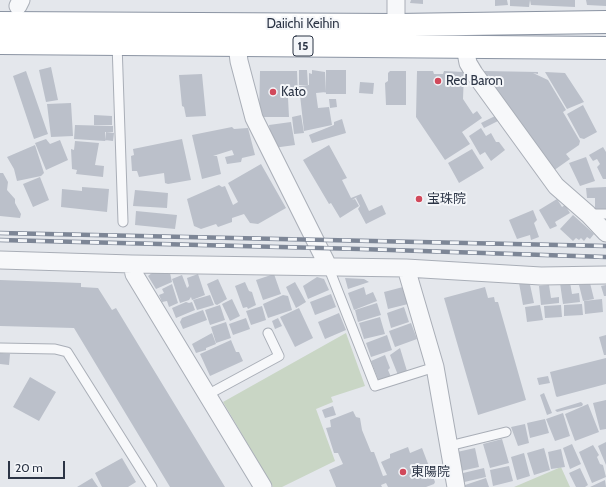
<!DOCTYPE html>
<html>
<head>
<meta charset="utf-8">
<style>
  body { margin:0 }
  #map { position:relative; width:606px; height:487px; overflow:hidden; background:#e4e7ec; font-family:Cabin,sans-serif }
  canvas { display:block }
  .scale { position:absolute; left:8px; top:461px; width:57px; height:18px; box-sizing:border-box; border:2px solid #2b3445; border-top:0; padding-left:5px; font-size:12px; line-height:14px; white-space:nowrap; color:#2b3445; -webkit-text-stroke:3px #f4f6f9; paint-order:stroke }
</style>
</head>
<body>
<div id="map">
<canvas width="606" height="487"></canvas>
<div class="scale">20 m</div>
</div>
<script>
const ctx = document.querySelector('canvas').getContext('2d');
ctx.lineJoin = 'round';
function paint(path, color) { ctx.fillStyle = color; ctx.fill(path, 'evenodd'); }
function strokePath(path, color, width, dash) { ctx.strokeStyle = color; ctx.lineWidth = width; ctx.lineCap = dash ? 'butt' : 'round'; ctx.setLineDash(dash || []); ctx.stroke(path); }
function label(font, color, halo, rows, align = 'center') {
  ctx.font = font + ' Cabin,"Noto Sans JP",sans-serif'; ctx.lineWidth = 4; ctx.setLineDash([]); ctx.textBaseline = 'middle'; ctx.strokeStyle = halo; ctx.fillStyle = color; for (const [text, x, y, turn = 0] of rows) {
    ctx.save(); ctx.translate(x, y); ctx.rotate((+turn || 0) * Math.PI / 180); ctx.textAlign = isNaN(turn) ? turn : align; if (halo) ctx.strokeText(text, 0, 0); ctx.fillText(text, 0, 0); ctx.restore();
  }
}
const green = new Path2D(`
  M346 333 365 386 331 397 333 402 316 409 335 461 282 487H273L223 402Z
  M561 467 570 487H514Z`);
const building = new Path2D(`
  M411 0H423V4L410 3Z
  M495 0H507L508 5 495 6Z
  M510 0H530L529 7 510 6Z
  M530 0H575V7L531 5Z
  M586 0H606V6L587 5Z
  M51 67 58 100 46 102 39 70Z
  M299 70H307L308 85H299Z
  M312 70 325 72 326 92 316 93 318 108 329 107 332 125 304 131 299 86 309 85V73L312 74Z
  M326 70H346V94H326Z
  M26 71 48 134 34 139 13 76Z
  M260 71H297L298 97 288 98 289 117H259Z
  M390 71H406V105H386L385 83 388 81V73Z
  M417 71H433L434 74H443L444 71 464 72 463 99 473 114 477 111 482 118 462 132 470 144 445 160 416 117Z
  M484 71 538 72V74L533 73 548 80 566 110 563 112 580 141 579 145 566 154 570 159 553 171 481 72Z
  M545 72 565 73 584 102 567 109Z
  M202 74 206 116 186 117 184 107 182 106 179 75Z
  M360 82 374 83 373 94 359 93Z
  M329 99H336L337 107 330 108Z
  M71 103 73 136 51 137 47 104Z
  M583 105 597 132 584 139 580 138 567 114Z
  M94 115 112 116V125H94Z
  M301 115 304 133 294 134 292 117Z
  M495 116 498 121 484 128 481 123Z
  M342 119 346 133 312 143 309 135 334 125V122Z
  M291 122 295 145 273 148 269 125Z
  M75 125 113 126V132H105V141L74 139Z
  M232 127 234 129 248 128 255 155 242 158 241 162 227 164 225 157 234 155 232 150 213 156H217L221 174 202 179 192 135Z
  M481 128 486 136 491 133 496 142H499L505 150 491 161 485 152 480 155 469 136Z
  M106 132 114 133 113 141 105 140Z
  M46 139 50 144 60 140 68 160 46 170 35 143Z
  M182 139 191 180 168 184 165 183 164 173 139 177 137 171H132L131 156 134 155 133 149Z
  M75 141 99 143 95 165 104 166 103 177 76 174 77 170 72 169 71 149 74 150Z
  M35 145 44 173 41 176 17 181 14 169 7 157Z
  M329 145 347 178 342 180 351 198 361 194 369 211 382 205 386 214 366 224 358 209 360 206 356 198 357 197 352 200 355 199 359 206 340 218 331 203 329 204 303 160Z
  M603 147 606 152V179H603L597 167 600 164 597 159 593 161 589 155Z
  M472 149 484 168 459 183 448 163Z
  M586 157 595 181 580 186 569 163Z
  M261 164 286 208 258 224 250 223 244 214 232 218V222L218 227 216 224 201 229 194 226 187 199 219 185 222 187 225 186 233 205 238 202 228 183Z
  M0 173H3L8 182 7 190 15 199V203L21 214 20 218 0 216Z
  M40 177 49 200 33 207 23 184Z
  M82 187 109 189 107 212 61 207 62 189 82 191Z
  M606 187V209L595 210V198H587L586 188Z
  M135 190 168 193 167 208 133 206Z
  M557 199 562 207 565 205 570 213 555 222 557 226 550 229 539 210Z
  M533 210 537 220 534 223 539 237 531 240 530 235 517 239 509 220Z
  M136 211 177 215 175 229 135 225Z
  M573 215 594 234 590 239 587 237 584 241 581 238 579 240 576 238 573 241 560 229Z
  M152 273H170L172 282 156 289 148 276Z
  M198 274 205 295 192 300 191 297 189 300 180 303 172 279 182 275 187 288 189 286 187 278Z
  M274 274 281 294 263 300 256 280Z
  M317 277 324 279 329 290 308 299 303 286Z
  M345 278 364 279 369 282 348 289Z
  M218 279 227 299 217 305 215 304 207 284Z
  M0 280 81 283V287L98 288 112 310 116 308 225 487H170L74 328 0 326Z
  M529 280 534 303 523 305 519 283Z
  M245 282 249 291 252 292 256 305 248 309 247 307 243 308 235 286Z
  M295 282 306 302 296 308 286 287Z
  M570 282 572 294 579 293 580 302 563 304 560 283Z
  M590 283 594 299 583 301 579 285Z
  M172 284 178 303 169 307 167 301 162 302 159 295 164 293 162 289Z
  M549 285 551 298 559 297V303L541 305 539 286Z
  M606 285V296H604L601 286Z
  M364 287 366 295 373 292 377 301 354 310 348 293Z
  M403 287 408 304 388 309 384 292Z
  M485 287 488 298 494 297 495 302H498L526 400 478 415 444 298Z
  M331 294 336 307 315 315 310 302Z
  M210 295 214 305 197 310 193 300Z
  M283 295 288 296 292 310 268 318 263 304Z
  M232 299 240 316 230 321 222 304Z
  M602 299 603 312 585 314 584 301Z
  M186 302 189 303 192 302 195 310 176 318 172 308Z
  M377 303 381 315 358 322 355 310Z
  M582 304 583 315 564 316V305Z
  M220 305 225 320 210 325 205 310Z
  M540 305 543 320 527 322 525 307Z
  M561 305 562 317 545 318 544 306Z
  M262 306 266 320 251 325 246 311Z
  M404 307 409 322 391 328 387 313Z
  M299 308 313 338 295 347 280 317Z
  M203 310 207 320 183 329 180 322 182 318Z
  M339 313 346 330 325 339 318 322Z
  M380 317 385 334 364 339 359 323Z
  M246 318 250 329 233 335 229 324Z
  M278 318 282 326 275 329 272 321Z
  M226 322 231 338 216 343 211 327Z
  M411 323 417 339 395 347 389 331Z
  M212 333 216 344 206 348V350L196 353 192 344Z
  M387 335 392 350 371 357 366 343Z
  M606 335V355H604L599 337Z
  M231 340 236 352H239L243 361 210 376 200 354Z
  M400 348 407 371 398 375 390 355Z
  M0 353 10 354 9 365 0 364Z
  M385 355 390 368 388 370 391 377 383 380 378 379 371 361Z
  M606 358V384L557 397 556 396 550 372Z
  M548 376 550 383 539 385 537 378Z
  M30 377 56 392 39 421 13 407Z
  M544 393 552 413 547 415 540 395Z
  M606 400V429L600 430 593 403Z
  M581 402 583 404 582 406 557 412 555 410Z
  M588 404 599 432 575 441 565 414Z
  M333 406 336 415 325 418 322 410Z
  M353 411 356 417 360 418 362 430 371 452H374L383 476 387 475 381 462 390 458V454L408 447 410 453 422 448 435 482 434 484 426 487H388L386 483 381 485 382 487H336L329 470 343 464 338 453H334L326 428 331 427 330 420Z
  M563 413 570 436 555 441 546 419Z
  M545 419 549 433 530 438 527 423Z
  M525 424 529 443 518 446 511 427Z
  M502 439 509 463 490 468 483 444Z
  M606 442V465L598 446Z
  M572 444 581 464 570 469 563 448Z
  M593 445 599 455 597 457 600 464 603 465 606 477 592 483 579 452Z
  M475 448 479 467 461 471 457 452Z
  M544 448 550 470 534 475 527 453Z
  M561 449 565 467 551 469 548 452Z
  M524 453 530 476 517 480 511 457Z
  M122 458 136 482 128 487H102L95 473Z
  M509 466 513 481 493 486 490 470Z
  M484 468 486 477 460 483 459 474Z
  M580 468 588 485 585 487H576L569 473Z
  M92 478 98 487H77Z
  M486 478 489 487H459Z
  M605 480 606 487H590Z`);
const lane = new Path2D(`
  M117 43 123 222
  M588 214H606
  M328 266 375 386 435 367
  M0 348 55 349 67 352 152 487
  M207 395 279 356 268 333
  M449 446 506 432`);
const street = new Path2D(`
  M396 0V25
  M18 6 21 0
  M237 45 239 61 254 118 328 266
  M465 47 468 63 474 73 556 186 588 214 606 233
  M0 260 132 264 406 268
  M132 264 134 274 263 487
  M456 487 435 367 406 268 541 276 606 275`);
const highway = new Path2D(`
  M0 23 396 25 606 22
  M0 43 606 48`);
const rail = new Path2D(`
  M0 233 606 246
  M0 240 360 249 606 257`);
const markers = [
  [438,81,4,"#d1495b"],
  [273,92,4,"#d1495b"],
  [419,199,4,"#d1495b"],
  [403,472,4,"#d1495b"]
];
const shields = [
  [303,46,20]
];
const shieldNames = [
  ["15",303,46]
];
const streetNames = [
  ["Daiichi Keihin",303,24]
];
const poiNames = [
  ["Red Baron",446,81],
  ["Kato",281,92],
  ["宝珠院",427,199],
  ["東陽院",411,472]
];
paint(green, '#c9d6c5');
paint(building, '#bbc0ca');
strokePath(lane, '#a9aeb7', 11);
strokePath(street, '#a9aeb7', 19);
strokePath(highway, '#8b94a3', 24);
strokePath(lane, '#f7f8fa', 9);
strokePath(street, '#f7f8fa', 17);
strokePath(highway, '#fff', 22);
strokePath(rail, '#7d8696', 4.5);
strokePath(rail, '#f4f6f9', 3, [9]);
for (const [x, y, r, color] of markers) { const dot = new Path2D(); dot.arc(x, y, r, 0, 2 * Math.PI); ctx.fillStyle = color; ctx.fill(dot); strokePath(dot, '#f4f6f9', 1.5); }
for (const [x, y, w] of shields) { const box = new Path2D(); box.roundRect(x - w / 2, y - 10, w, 20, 3); ctx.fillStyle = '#f4f6f9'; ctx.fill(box); strokePath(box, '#2b3445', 1); }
label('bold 12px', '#2b3445', null, shieldNames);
label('13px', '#2b3445', '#f4f6f9', streetNames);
label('13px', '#2b3445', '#f4f6f9', poiNames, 'left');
</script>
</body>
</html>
